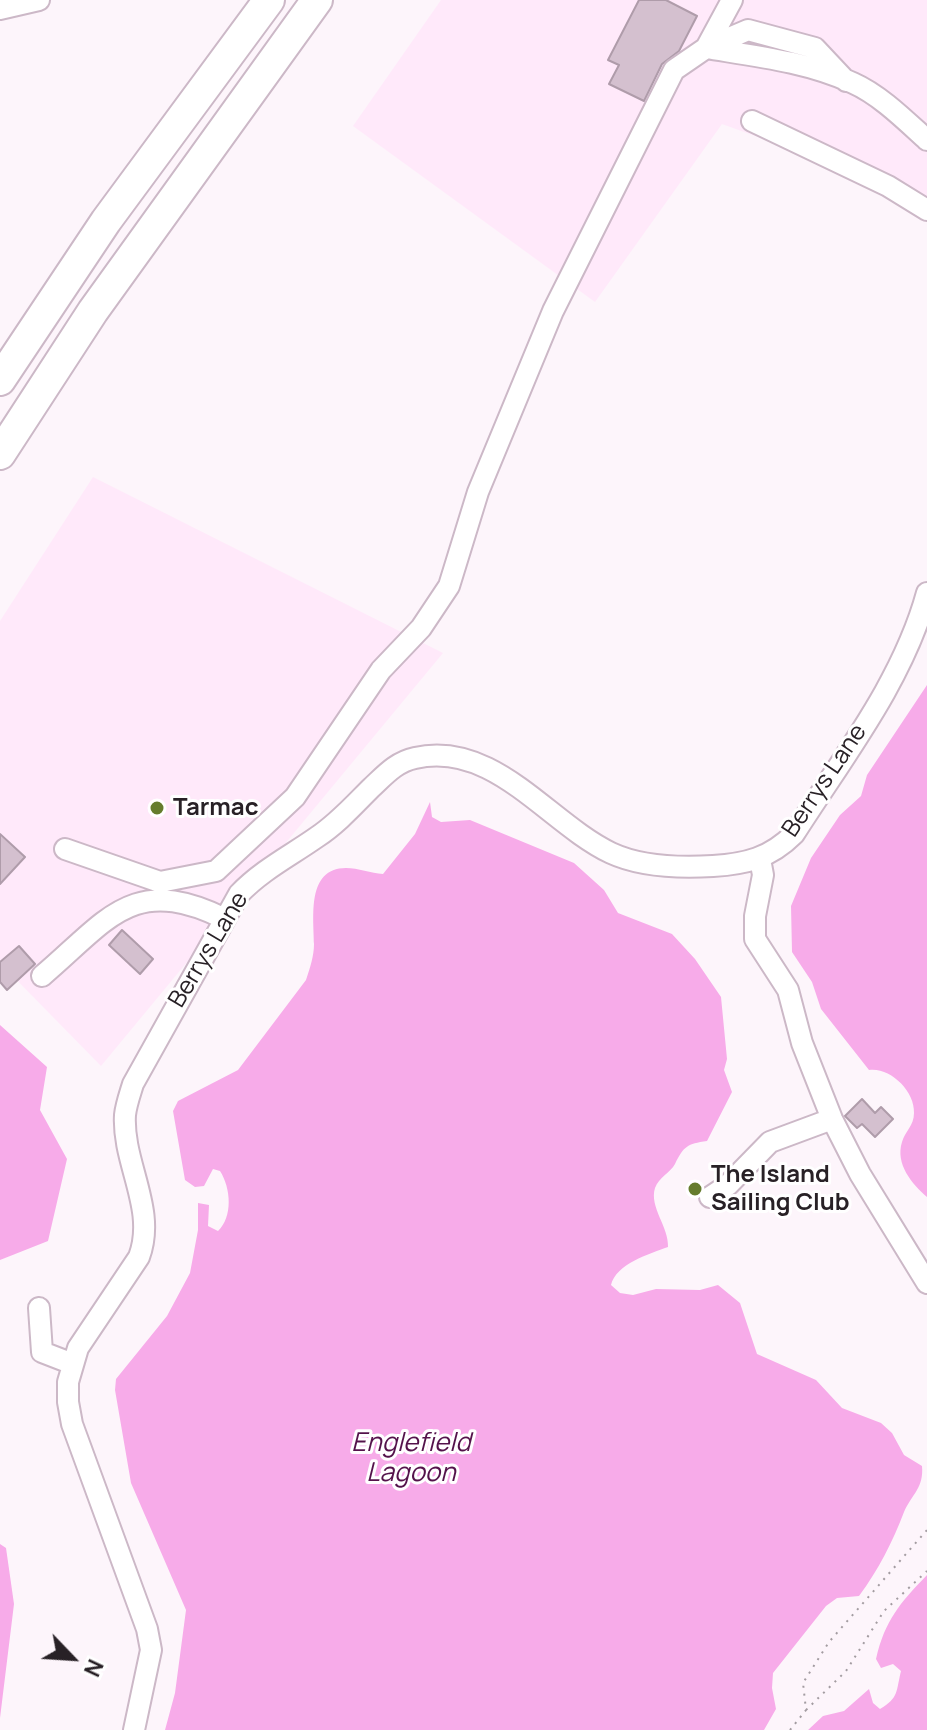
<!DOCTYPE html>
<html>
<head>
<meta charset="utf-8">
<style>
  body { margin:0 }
  #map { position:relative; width:927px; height:1730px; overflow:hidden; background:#fdf5fb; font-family:Manrope,sans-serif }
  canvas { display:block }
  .north { position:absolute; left:32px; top:1618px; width:80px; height:80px; -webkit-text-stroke:6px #fff; paint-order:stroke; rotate:115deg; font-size:22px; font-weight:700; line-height:32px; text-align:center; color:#282126 }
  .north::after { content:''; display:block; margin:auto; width:28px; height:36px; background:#282126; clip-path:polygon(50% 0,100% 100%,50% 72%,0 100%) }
</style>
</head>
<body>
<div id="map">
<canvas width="927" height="1730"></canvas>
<div class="north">N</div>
</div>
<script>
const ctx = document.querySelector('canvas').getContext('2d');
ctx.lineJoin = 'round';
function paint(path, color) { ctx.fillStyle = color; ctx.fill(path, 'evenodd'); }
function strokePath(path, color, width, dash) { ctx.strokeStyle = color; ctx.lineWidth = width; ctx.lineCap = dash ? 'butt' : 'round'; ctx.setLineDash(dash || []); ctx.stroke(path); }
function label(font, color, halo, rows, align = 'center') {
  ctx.font = font + ' Manrope,sans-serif'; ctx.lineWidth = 6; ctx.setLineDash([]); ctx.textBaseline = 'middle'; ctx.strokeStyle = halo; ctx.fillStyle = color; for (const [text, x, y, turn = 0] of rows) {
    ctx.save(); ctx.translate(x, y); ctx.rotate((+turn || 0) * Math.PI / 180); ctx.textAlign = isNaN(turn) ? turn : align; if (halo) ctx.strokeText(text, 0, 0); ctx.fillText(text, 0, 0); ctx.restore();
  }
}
const built = new Path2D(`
  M441 0H927V198L722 124 595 302 353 126Z
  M93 477 443 653 101 1066 0 963V621Z`);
const water = new Path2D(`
  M927 685V1197C912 1184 895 1164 902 1142 905 1131 914 1126 914 1113 915 1091 890 1067 869 1070L821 1009 812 982 792 952 791 906 811 858 840 815 861 796 867 775Z
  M430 802 432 817 441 822 470 820 574 863 604 890 618 913 672 934 695 959 721 997 727 1059 724 1070 732 1092 707 1141C687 1144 684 1146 675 1164 670 1173 659 1177 655 1188 649 1207 669 1227 668 1247 649 1254 616 1264 611 1285L620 1293 633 1295 656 1289 700 1290 718 1285 740 1303 757 1354 816 1380 842 1408 881 1423 892 1433 904 1455 922 1466C924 1488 912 1494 904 1512 892 1543 879 1569 859 1596L837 1598 826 1606 773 1673 772 1688 776 1709 764 1730H165L175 1693 186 1610 131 1483 115 1390 116 1379 167 1316 190 1273 198 1230V1203L209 1205 208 1226 218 1231C233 1217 231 1188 220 1171L213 1169 204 1186 195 1187 185 1180 173 1111 178 1101 238 1070 306 980C310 968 314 956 314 944 314 918 306 868 346 868 358 868 371 873 383 874L415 834Z
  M0 1025 47 1067 40 1110 67 1159 48 1241 0 1260Z
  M0 1544 6 1548 14 1604 0 1718Z
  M927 1575V1730H808L823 1716 844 1711 869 1689 873 1703 880 1709C899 1698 896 1691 901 1671L893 1664 881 1668 876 1659C885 1620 900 1603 927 1575Z`);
const building = new Path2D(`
  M639 0H666L697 16 679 51 662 64 644 101 609 84 619 65 608 60Z
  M0 834 25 857 0 884Z
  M122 930 153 959 140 974 109 945Z
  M19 946 35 964 7 990 0 982V962Z
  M862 1099 875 1113 881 1107 893 1119 875 1137 862 1124 857 1128 845 1116Z`);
const path = new Path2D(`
  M806 1710 846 1671 884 1611 927 1571
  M790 1730 806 1710 803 1683 829 1642 927 1530`);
const minor = new Path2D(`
  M0 9 39 0
  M706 48C755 56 808 62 853 83 880 95 905 120 927 140
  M706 48 732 0
  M752 121 888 186 927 210
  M65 849 160 882 216 871 295 797 381 670 421 628 449 586 478 492 553 311 674 70 706 48 748 30 815 48 846 81
  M760 859 763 875 755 916V939L788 990 802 1043 832 1119 860 1174 927 1283
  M42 976C108 920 132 874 223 918
  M710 1197 728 1185 770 1142 832 1119
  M39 1308 42 1352 73 1364
  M134 1730 151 1650 147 1629 72 1424 68 1402V1382L78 1348 139 1257C157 1209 122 1163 125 1115 126 1105 130 1094 133 1084L239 894C262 870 290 856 317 837 337 824 354 805 371 788 385 775 396 762 415 758 494 740 548 823 611 853 641 867 680 868 713 866 746 864 770 858 794 834 843 757 903 681 927 593`);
const highway = new Path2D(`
  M0 380 106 221 269 0
  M0 454 93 311 317 0`);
const markers = [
  [157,808,8,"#657c2d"],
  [695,1189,8,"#657c2d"]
];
const streetNames = [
  ["Berrys Lane",825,781,-56],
  ["Berrys Lane",209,950,-59]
];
const poiNames = [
  ["Tarmac",173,808],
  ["The Island",711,1175],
  ["Sailing Club",711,1203]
];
const waterNames = [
  ["Englefield",411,1444],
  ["Lagoon",411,1474]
];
paint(built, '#ffe9fa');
paint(water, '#f7abe9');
paint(building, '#d4c0cf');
strokePath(building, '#af9caa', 2);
strokePath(minor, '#ccb8c7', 24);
strokePath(highway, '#ccb8c7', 34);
strokePath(path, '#a39ca1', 2, [2, 6]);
strokePath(minor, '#fff', 20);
strokePath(highway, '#fff', 30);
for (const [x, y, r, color] of markers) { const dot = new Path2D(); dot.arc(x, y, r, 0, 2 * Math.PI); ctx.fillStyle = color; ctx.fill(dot); strokePath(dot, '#fff', 3); }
label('24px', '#282126', '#fff', streetNames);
label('bold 24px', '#282126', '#fff', poiNames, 'left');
label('italic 26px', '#54124b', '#fff', waterNames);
</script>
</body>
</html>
